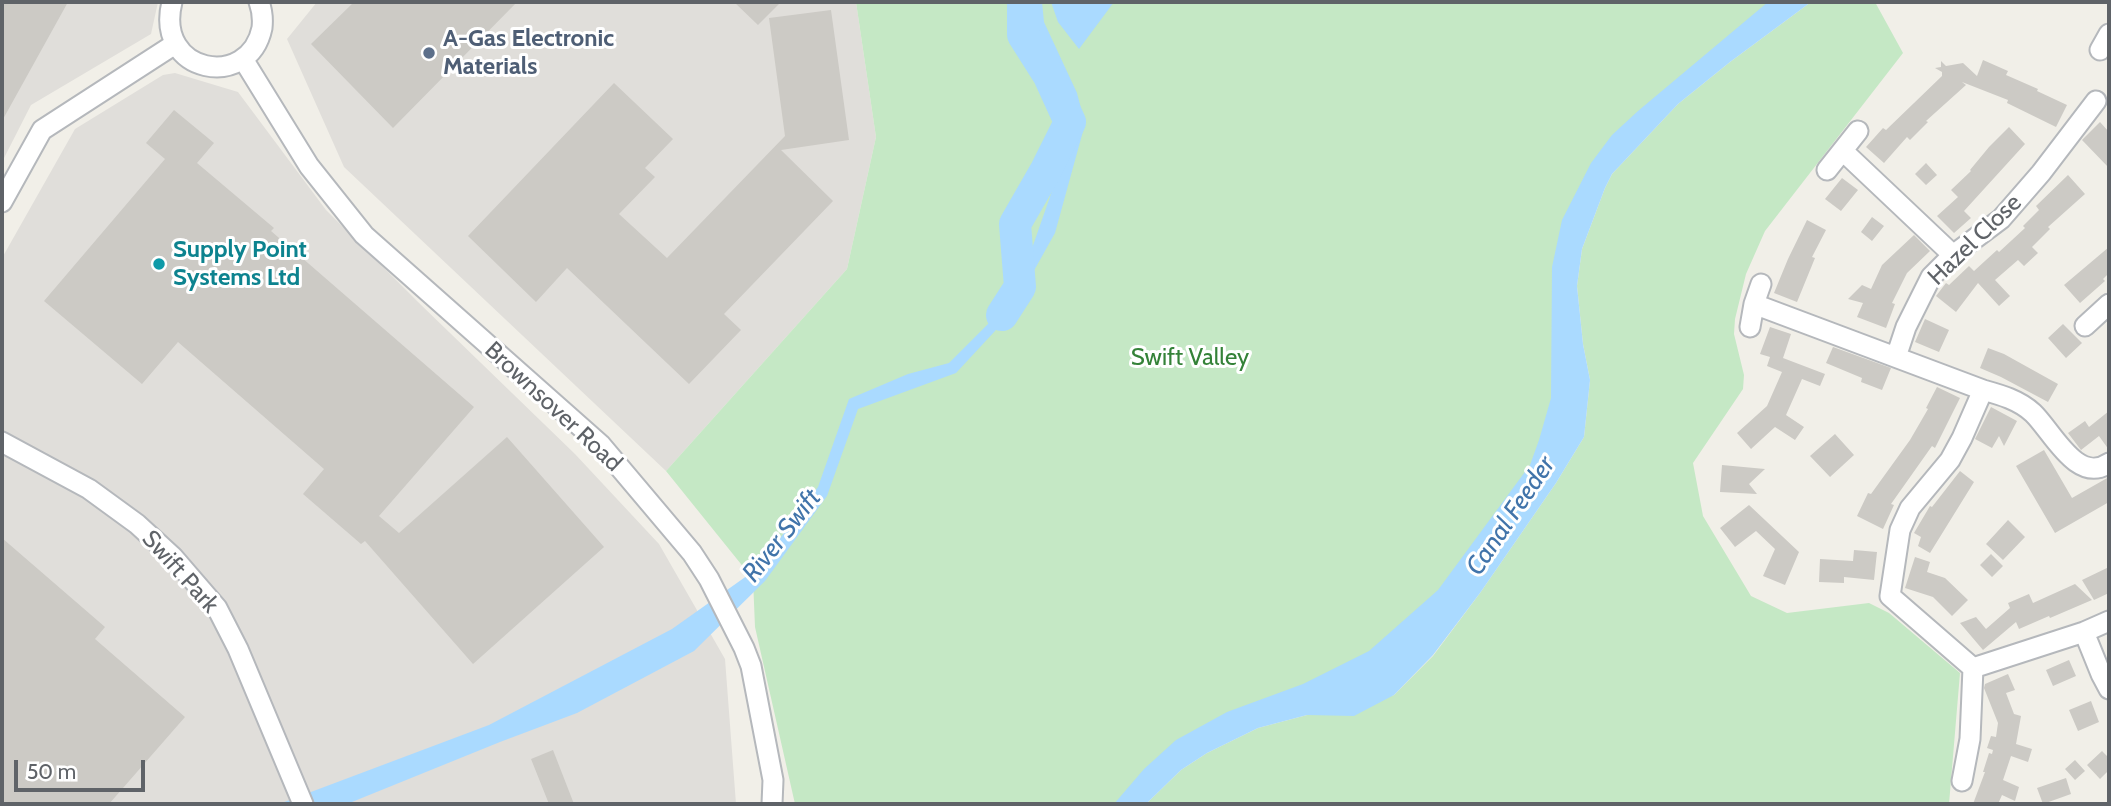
<!DOCTYPE html>
<html>
<head>
<meta charset="utf-8">
<style>
  body { margin:0 }
  #map { position:relative; width:2111px; height:806px; overflow:hidden; background:#f1efe8; font-family:Cabin,sans-serif }
  canvas { display:block }
  .frame { position:absolute; inset:0; border:4px solid #5f6368; pointer-events:none }
  .scale { position:absolute; left:14px; top:760px; width:131px; height:32px; box-sizing:border-box; border:4px solid #5f6368; border-top:0; padding-left:9px; font-size:21px; line-height:24px; white-space:nowrap; color:#5f6368; -webkit-text-stroke:5px #fff; paint-order:stroke }
</style>
</head>
<body>
<div id="map">
<canvas width="2111" height="806"></canvas>
<div class="frame"></div>
<div class="scale">50 m</div>
</div>
<script>
const ctx = document.querySelector('canvas').getContext('2d');
ctx.lineJoin = 'round';
function paint(path, color) { ctx.fillStyle = color; ctx.fill(path, 'evenodd'); }
function strokePath(path, color, width, dash) { ctx.strokeStyle = color; ctx.lineWidth = width; ctx.lineCap = dash ? 'butt' : 'round'; ctx.setLineDash(dash || []); ctx.stroke(path); }
function label(font, color, halo, rows, align = 'center') {
  ctx.font = font + ' Cabin,sans-serif'; ctx.lineWidth = 6; ctx.setLineDash([]); ctx.textBaseline = 'middle'; ctx.strokeStyle = halo; ctx.fillStyle = color; for (const [text, x, y, turn = 0] of rows) {
    ctx.save(); ctx.translate(x, y); ctx.rotate((+turn || 0) * Math.PI / 180); ctx.textAlign = isNaN(turn) ? turn : align; if (halo) ctx.strokeText(text, 0, 0); ctx.fillText(text, 0, 0); ctx.restore();
  }
}
const industrial = new Path2D(`
  M2 2H158L151 34 31 105 2 162Z
  M317 2H856L876 137 847 269 666 471 344 167 287 39Z
  M175 73 238 92 326 210 418 302 575 454 659 544 725 659 736 804H2V258L75 129 163 75Z`);
const green = new Path2D(`
  M856 2H1787L1658 110 1584 204 1563 425 1414 642 1244 723 1129 804H795L755 627 753 579 666 471 847 269 876 137Z
  M1811 2H1875L1903 53 1765 231 1746 274 1735 319 1734 334 1744 375 1743 389 1693 463 1703 516 1751 596 1787 613 1869 603 1889 613 1960 673 1949 804H1146L1181 770 1207 753 1258 728 1307 715 1326 714 1394 695 1433 656 1480 593 1556 483 1584 437 1590 380 1583 344 1577 286 1582 249 1605 188 1612 174 1678 104 1730 62Z`);
const water = new Path2D(`
  M1029 2H1042L1044 22 1077 93 1085 124 1055 233 1008 317 956 373 858 409 827 496 765 581 694 651 577 713 500 742 347 804H279L489 725 672 629 758 568 818 487 849 399 908 374 949 363 992 320 1023 274 1073 131 1069 111 1031 26Z
  M1051 2H1114L1079 49 1058 22Z
  M1768 2H1811L1730 62 1678 104 1612 174 1605 188 1582 249 1577 286 1583 344 1590 380 1584 437 1556 483 1480 593 1433 655 1394 695 1354 716 1307 715 1258 728 1207 753 1181 770 1146 804H1114L1144 769 1176 740 1227 712 1303 684 1369 651 1438 590 1530 465 1539 440 1551 398 1552 267 1562 220 1591 163 1612 135 1638 111Z`);
const river = new Path2D(`
  M1002 315 1020 287 1015 224 1046 170 1070 122 1049 76 1023 35V2`);
const building = new Path2D(`
  M2 2H68L2 121Z
  M354 2H517L393 128 311 44Z
  M734 2H781L758 25Z
  M831 10 849 140 781 150 833 201 724 314 741 330 689 384 567 268 536 302 468 236 614 83 673 139 645 168 655 177 619 214 667 258 785 136 769 18Z
  M1983 60 2008 71 2006 75 2038 89 2037 91 2067 105 2056 127 2007 103 2008 100 1962 82 1966 85 1926 121 1928 122 1910 140 1907 137 1884 163 1866 147 1883 128 1886 130 1942 76V72L1935 68 1941 67V61L1946 66 1963 63 1977 76Z
  M174 110 214 143 197 163 274 228 271 231 474 407 379 516 399 533 507 437 604 547 473 664 365 541 361 544 303 494 324 469 178 342 142 384 44 301 165 159 146 143Z
  M2100 122 2109 132V168L2082 140Z
  M2009 127 2025 144 1964 211 1971 218 1954 233 1937 216 1958 197 1951 190 1971 171 1970 170 1989 147Z
  M1926 163 1937 175 1926 185 1915 174Z
  M2068 175 2085 194 2048 227 2050 229 2032 247 2038 253 2024 266 2018 260 1995 280 2010 296 1999 306 1978 283 1956 312 1936 296 1946 283 1949 285 1969 266 1974 271 1997 250 1999 252 2025 228 2023 226 2039 210 2036 206Z
  M1842 178 1858 190 1841 211 1825 199Z
  M1872 217 1884 226 1872 241 1861 232Z
  M1807 220 1826 230 1812 257 1815 258 1797 302 1774 293 1788 259Z
  M1914 235 1930 251 1907 273 1892 303 1895 304 1886 328 1857 317 1863 303 1848 299 1862 285 1871 289 1882 265Z
  M2109 247V273L2103 279 2105 281 2080 303 2064 285Z
  M1925 319 1949 330 1939 352 1915 342Z
  M2063 324 2082 343 2066 358 2048 338Z
  M1770 327 1791 334 1783 358 1825 374 1820 386 1802 379 1786 415 1804 427 1795 440 1775 427 1751 449 1737 433 1767 406 1782 372 1767 366 1770 357 1760 354Z
  M1833 347 1891 368 1882 390 1861 382 1862 378 1826 363Z
  M1988 348 2004 354 2058 384 2048 402 2001 377 1980 368Z
  M1937 387 1960 398 1935 448 1932 446 1891 504 1894 505 1883 529 1857 516 1868 493 1871 494 1910 440 1928 409 1926 408Z
  M1991 407 2017 421 2004 446 1999 436 1992 448 1975 439Z
  M2109 411V450L2099 436 2081 450 2068 433 2085 421 2089 427Z
  M1835 434 1854 455 1830 477 1810 456Z
  M2044 450 2072 498 2109 477V502L2055 533 2016 466Z
  M1722 465 1765 469 1749 484 1757 494 1720 492Z
  M1960 471 1974 482 1930 553 1918 546 1921 537 1914 533 1930 506 1932 507Z
  M1749 505 1799 552 1785 585 1763 576 1775 549 1756 531 1735 547 1720 528Z
  M2008 520 2025 537 2003 560 1986 544Z
  M2 538 105 627 95 639 185 717 109 804H2Z
  M1854 550 1877 552 1874 580 1844 577V583L1819 582 1820 559 1853 561Z
  M1991 554 2003 566 1992 577 1980 565Z
  M1915 557 1930 562 1927 572 1945 578 1968 600 1952 616 1933 597 1905 588Z
  M2109 567V593L2094 600 2082 580Z
  M2075 584 2092 600 2050 618 2049 616 2019 629 2016 622 1983 650 1960 623 1976 617 1986 629 2010 608 2008 603 2029 594 2033 603Z
  M2069 660 2076 676 2053 686 2046 670Z
  M2008 674 2015 690 2006 693 2014 714 2021 716 2016 744 2032 749 2028 762 2011 756 2003 780 2019 787 2015 801 2002 795 1998 804H1973L1985 772H1983L1989 753 1992 754 1993 750 1987 748 1991 736 1996 737 1998 723 1984 688 1985 684Z
  M2091 701 2099 722 2078 731 2069 710Z
  M553 750 574 804H549L531 759Z
  M2102 751 2109 758V770L2100 779 2087 765Z
  M2075 760 2085 771 2075 780 2065 769Z
  M2066 778 2071 794 2043 804 2037 788Z`);
const minor = new Path2D(`
  M172 2C154 74 249 91 262 28 263 19 262 10 259 2
  M2100 50 2109 34
  M243 59 309 166 364 235 600 444 692 553 709 579 744 648 751 666 773 780 772 804
  M1843 151 1953 255
  M1827 170 1858 131
  M2 202 42 130 175 44
  M1754 304 1983 390C2001 395 2019 400 2033 413 2052 431 2077 485 2109 463
  M2085 326 2109 304
  M1750 327 1754 304 1761 284
  M1896 357 1906 327 1931 277 1953 255 2001 219 2041 173 2096 101
  M2 442 89 489 137 524 173 557 217 608 238 649 303 804
  M2084 632 2101 674 2109 689
  M1973 668 1890 596 1900 530 1910 508 1950 460 1962 438 1983 390
  M1962 781 1970 739 1973 668 2084 632 2109 621`);
const markers = [
  [429,53,7,"#5c6f8a"],
  [159,264,7,"#0f9aa8"]
];
const serviceNames = [
  ["A-Gas Electronic",443,39],
  ["Materials",443,67]
];
const streetNames = [
  ["Hazel Close",1975,240,-44],
  ["Brownsover Road",553,407,43],
  ["Swift Park",180,572,48]
];
const cultureNames = [
  ["Supply Point",173,250],
  ["Systems Ltd",173,278]
];
const parkNames = [
  ["Swift Valley",1190,358]
];
const waterNames = [
  ["Canal Feeder",1511,516,-56],
  ["River Swift",782,536,-52]
];
paint(industrial, '#e0deda');
paint(green, '#c5e8c5');
paint(water, '#aadaff');
strokePath(river, '#aadaff', 32);
paint(building, '#cccac5');
strokePath(minor, '#b5b8bc', 23);
strokePath(minor, '#fff', 19);
for (const [x, y, r, color] of markers) { const dot = new Path2D(); dot.arc(x, y, r, 0, 2 * Math.PI); ctx.fillStyle = color; ctx.fill(dot); strokePath(dot, '#fff', 2.5); }
label('bold 24px', '#4e5e75', '#fff', serviceNames, 'left');
label('24px', '#5f6368', '#fff', streetNames);
label('bold 24px', '#0d838f', '#fff', cultureNames, 'left');
label('24px', '#348238', '#fff', parkNames);
label('italic 26px', '#4174aa', '#fff', waterNames);
</script>
</body>
</html>
